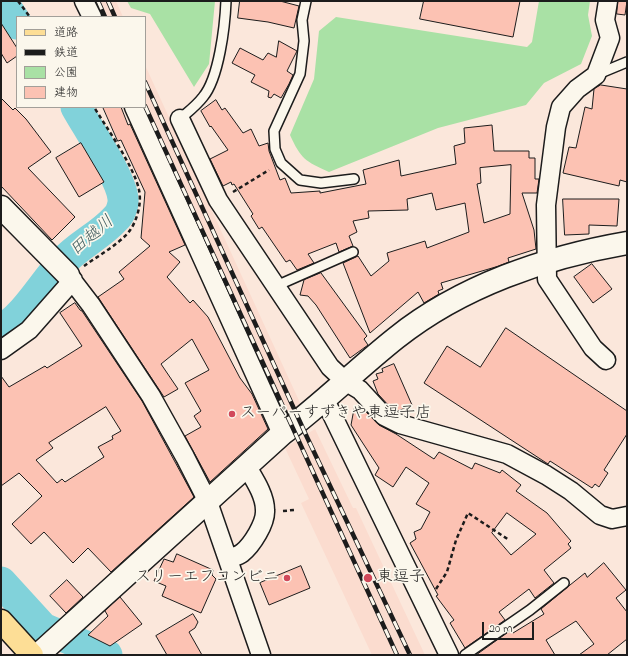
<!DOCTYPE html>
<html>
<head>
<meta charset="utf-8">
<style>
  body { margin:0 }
  #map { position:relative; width:628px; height:656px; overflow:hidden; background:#fbe7db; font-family:"Indie Flower","Klee One",sans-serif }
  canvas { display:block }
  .frame { position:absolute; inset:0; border:2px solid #1c1c1c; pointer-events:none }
  .legend { position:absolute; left:16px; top:16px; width:130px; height:92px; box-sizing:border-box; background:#fbf7ec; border:1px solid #a29f99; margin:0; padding:5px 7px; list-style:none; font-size:12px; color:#1c1c1c }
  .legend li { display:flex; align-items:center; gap:8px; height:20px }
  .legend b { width:20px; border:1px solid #a29f99 }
  .scale { position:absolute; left:482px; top:622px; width:52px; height:18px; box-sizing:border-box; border:2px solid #1c1c1c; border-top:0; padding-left:5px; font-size:12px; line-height:14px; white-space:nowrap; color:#1c1c1c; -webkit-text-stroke:3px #fbf7ec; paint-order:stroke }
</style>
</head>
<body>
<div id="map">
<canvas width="628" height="656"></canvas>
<div class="frame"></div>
<ul class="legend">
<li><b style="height:5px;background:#fdde96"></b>道路</li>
<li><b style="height:5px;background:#1c1c1c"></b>鉄道</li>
<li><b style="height:11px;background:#a9e1a5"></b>公園</li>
<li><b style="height:11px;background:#fcc2b3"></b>建物</li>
</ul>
<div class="scale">20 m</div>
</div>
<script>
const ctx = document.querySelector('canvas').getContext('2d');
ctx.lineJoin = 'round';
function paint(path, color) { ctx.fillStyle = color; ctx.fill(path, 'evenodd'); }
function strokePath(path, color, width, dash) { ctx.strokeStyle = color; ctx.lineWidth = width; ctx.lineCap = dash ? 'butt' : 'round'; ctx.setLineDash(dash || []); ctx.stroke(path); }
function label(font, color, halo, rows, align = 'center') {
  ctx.font = font + ' "Indie Flower","Klee One",sans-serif'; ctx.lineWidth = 3.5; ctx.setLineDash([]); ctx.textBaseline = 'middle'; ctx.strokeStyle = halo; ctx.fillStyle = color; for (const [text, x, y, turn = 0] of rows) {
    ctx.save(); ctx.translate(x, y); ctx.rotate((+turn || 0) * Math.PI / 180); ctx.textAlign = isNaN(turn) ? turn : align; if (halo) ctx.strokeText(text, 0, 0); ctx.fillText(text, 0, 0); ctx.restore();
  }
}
const built = new Path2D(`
  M93 1H116L123 17H100Z
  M145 65 301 405 283 418 141 107H145Z
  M315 429 353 508H356L425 655H372L301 503 309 499 285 448Z`);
const green = new Path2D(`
  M127 1H215L209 64 194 87 150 14 131 8Z
  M539 1H590L588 15 592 36 581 64 544 83 526 105 438 128 329 172C305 161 301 159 290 135L314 79 319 31 336 17 527 47 532 42Z`);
const river = new Path2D(`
  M2 1 17 24
  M1 330C27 314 42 284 62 263 78 245 100 236 116 218 120 215 124 204 123 199 122 179 87 127 76 107
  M1 582 43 628 107 655`);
const building = new Path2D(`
  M240 1H280L299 6 294 28 268 22 238 18Z
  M424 1H520L513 37 420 19Z
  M618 1H627L625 15 617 14Z
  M1 23 17 48V56L7 63 1 53Z
  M279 41 297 51 287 71 293 75 289 84 281 98 274 94 271 98 268 97 269 91 251 82 255 75 232 63 240 48 263 60 268 53 276 57Z
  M601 85 627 89V182L620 180 619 186 563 173 569 147 576 148 585 107 592 109 594 89Z
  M1 98 13 110 15 108 26 119 51 152 28 168 75 217 52 240 1 186Z
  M216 100 222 110 225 108 243 133 251 129 259 146 268 143 269 151 280 180 285 178 291 193 320 191V193L366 184 363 170 399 160 401 176 456 164 454 146 465 143 464 128 492 125 494 151H529V158H535V179H539L537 193H522L534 230 536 249 508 258 509 262 499 266 441 283 443 289 438 291 439 294 424 303 418 292 370 333 343 263 358 256 371 276 389 261 387 253 425 241 427 248 469 232 465 203 436 210 432 193 407 199 408 210 368 211 369 218 353 221 357 232 349 236 353 246 339 252 336 243 308 254 314 263 297 270 290 260 286 262 262 227 259 229 251 216 253 214 234 184 232 185 231 182 223 186 210 159 228 150 211 126 210 127 201 111ZM511 165 510 214 484 223 477 184 481 183 480 168Z
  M103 107H121L128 125 130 124 185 245 169 252 180 262 167 277 190 303 193 300 208 317 240 378 252 394 268 429 210 482 185 436 201 427 194 416 201 411 185 383 209 370 192 339 161 364 178 389 164 397 98 297 124 279 119 272 150 246 141 238 145 192 121 140 118 141Z
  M81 143 104 182 79 197 56 158Z
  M563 199H619L617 226 589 225V234L565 235Z
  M592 264 612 289 593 303 574 277Z
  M321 273 367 336 364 339 368 345 350 358 316 305 308 296 300 295 304 280Z
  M75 303 80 310 82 311 142 401 194 497 111 572 88 548 73 563 44 532 31 544 12 524 42 496 19 473 1 486V376L9 387 45 366 47 368 82 346 60 313ZM106 407 121 431 112 436 113 439 98 447 104 457 65 482 62 479 57 483 36 460 53 448 49 443Z
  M506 328 627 411V434L604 470 608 473 599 487 595 484 592 488 550 461 548 464 424 383 447 346 480 367Z
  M394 364 412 405 398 411 390 407 378 394 373 381 378 379 376 374 383 372 382 369Z
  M360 406 379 425 396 434 434 459 439 452 472 469 475 463 500 473 502 470 521 485 516 491 547 513 571 541 568 544 571 548 544 570 554 583 535 598 529 589 499 612 505 620 465 648 450 623 454 620 436 596 438 595 410 543 416 539 414 532 421 529 430 512 416 504 429 483 406 467 393 487 375 475 379 468 351 425 354 409ZM507 513 536 534 511 555 492 533Z
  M177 554 213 570 212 575 216 579 201 613 162 596 166 586 154 581 164 559 173 562Z
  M604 563 626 590 616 598 627 612V639L607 655H579L594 644 576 621 546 640 555 655H476L511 630 513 633 544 614 541 609 570 585 585 573 587 577Z
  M301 566 310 588 269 605 260 583Z
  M67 580 83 597 66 613 50 596Z
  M120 597 142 624 110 646 88 635 108 616 105 611Z
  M193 614 198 622 195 628 189 632 202 655H167L156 636Z`);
const path = new Path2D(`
  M18 1 30 17
  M233 192 269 170
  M84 266C98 256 116 246 128 233 137 222 142 203 139 190 135 168 106 127 94 107
  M283 511 294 510
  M436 589 447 572 456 540 468 513 509 540`);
const service = new Path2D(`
  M306 1 302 20 304 41 300 74 274 131 275 149 281 163 300 180 321 183 354 179
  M598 74 627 62
  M180 119C188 112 197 105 203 97 219 78 225 26 226 1
  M276 286 353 252
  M465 655 530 610 564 583`);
const minor = new Path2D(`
  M84 1 92 17
  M134 107 282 434
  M180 119 218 200 330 367 345 381 360 390 384 416 400 424 507 454 546 475 571 491 600 515 612 519 627 516
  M68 275 91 305 151 396 185 457 208 502 261 655
  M1 350 29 330 73 280
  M606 360 593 348 547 279 546 205 556 127 561 107 577 89 596 75 610 38 605 20 608 1
  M325 400 449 655
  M228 559C233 557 238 556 242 553 252 545 266 523 265 510 265 495 254 479 247 467`);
const tertiary = new Path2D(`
  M1 207 68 275
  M38 655 282 434C322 404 357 369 396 338 461 286 546 257 627 243`);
const primary = new Path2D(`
  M1 621 32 655`);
const rail = new Path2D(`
  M98 1 105 17
  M108 1 115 17
  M145 82 306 435 410 655
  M145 106 397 655`);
const markers = [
  [232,414,4,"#d1495b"],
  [287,578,4,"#d1495b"],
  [368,578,5,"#d1495b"]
];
const poiNames = [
  ["スーパーすずきや東逗子店",240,414],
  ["スリーエフコンビニ",279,578,"right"],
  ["東逗子",377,578]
];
const waterNames = [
  ["田越川",93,237,-41]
];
paint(built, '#fbdccf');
paint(green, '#a9e1a5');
strokePath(river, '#81d2da', 31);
paint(building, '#fcc2b3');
strokePath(building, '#1c1c1c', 1);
strokePath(service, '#1c1c1c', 12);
strokePath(minor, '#1c1c1c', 21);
strokePath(tertiary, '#1c1c1c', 25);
strokePath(primary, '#1c1c1c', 25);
strokePath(path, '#1c1c1c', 2.5, [4, 3]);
strokePath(service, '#fbf7ec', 9);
strokePath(minor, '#fbf7ec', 18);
strokePath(tertiary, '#fbf7ec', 22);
strokePath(primary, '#fdde96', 22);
strokePath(rail, '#1c1c1c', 4.5);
strokePath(rail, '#fbf7ec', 3, [9]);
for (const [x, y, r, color] of markers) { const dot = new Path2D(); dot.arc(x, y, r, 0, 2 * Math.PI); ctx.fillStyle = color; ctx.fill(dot); strokePath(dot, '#fbf7ec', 1.5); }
label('16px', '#1c1c1c', '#fbf7ec', poiNames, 'left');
label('italic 17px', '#3f5c5e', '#fbf7ec', waterNames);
</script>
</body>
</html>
